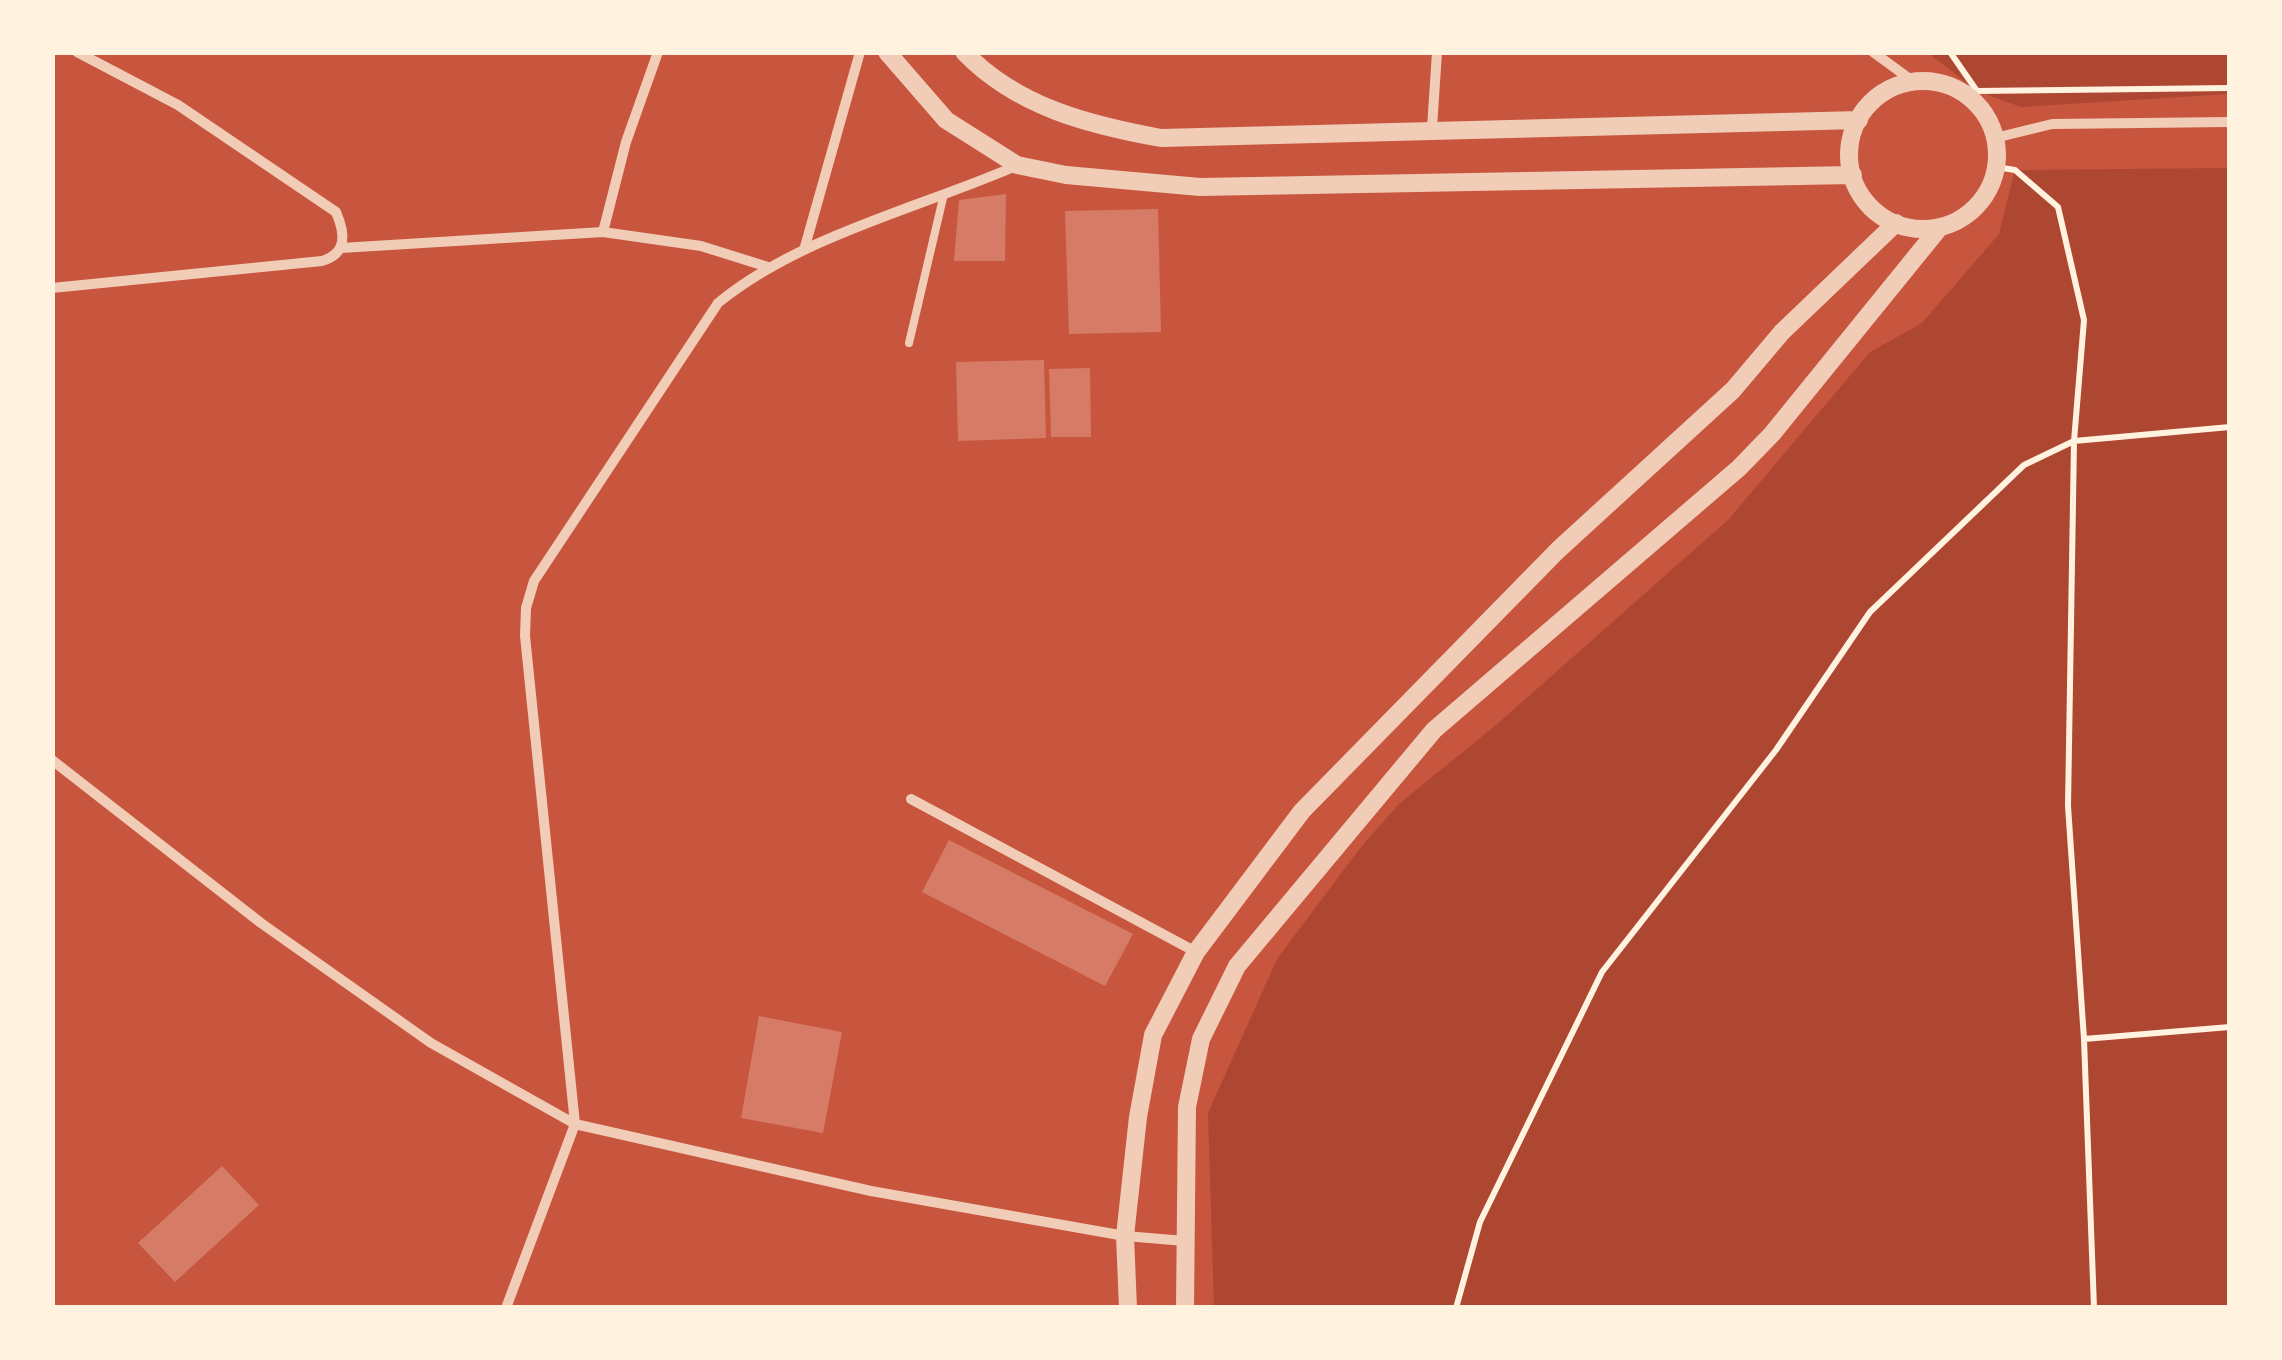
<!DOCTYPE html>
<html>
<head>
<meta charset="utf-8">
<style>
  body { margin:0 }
  #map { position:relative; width:2282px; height:1360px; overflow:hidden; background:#c8553d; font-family:"Sofia Sans Condensed",sans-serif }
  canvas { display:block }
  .frame { position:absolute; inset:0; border:55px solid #fff3e0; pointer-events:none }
</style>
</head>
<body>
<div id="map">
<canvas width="2282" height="1360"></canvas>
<div class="frame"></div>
</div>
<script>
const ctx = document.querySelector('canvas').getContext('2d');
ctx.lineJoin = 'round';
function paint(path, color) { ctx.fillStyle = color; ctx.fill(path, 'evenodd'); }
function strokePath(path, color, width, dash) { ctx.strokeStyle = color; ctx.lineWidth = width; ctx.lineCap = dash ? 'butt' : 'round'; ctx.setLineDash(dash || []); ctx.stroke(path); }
const green = new Path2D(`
  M1928 53H2229V94L2021 107 1977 91Z
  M2229 168V1307H1214L1208 1113 1277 959 1361 847 1399 804 1496 725 1728 520 1870 352 1922 323 1999 234 2015 170Z`);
const building = new Path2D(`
  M1006 194 1005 261H954L959 200Z
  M1158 209 1161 332 1069 334 1065 211Z
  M1044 360 1046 438 958 441 956 362Z
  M1090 368 1091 437H1051L1049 369Z
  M949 840 1133 934 1105 986 922 892Z
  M759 1016 842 1032 823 1133 741 1118Z
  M222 1166 259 1205 175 1282 138 1243Z`);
const path = new Path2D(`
  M1950 52 1977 91 2230 88
  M1996 167 2015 170 2058 207 2084 320 2074 441 2068 806 2084 1039 2094 1308
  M2084 1039 2230 1027
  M1456 1308 1480 1222 1602 972 1776 750 1870 612 2024 465 2074 441 2230 427`);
const service = new Path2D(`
  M909 343 943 198`);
const minor = new Path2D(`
  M1873 52 1914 82
  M1432 128 1437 52
  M1995 138 2052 124 2230 122
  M603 232 626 142 658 52
  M341 248 603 232 701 246 768 267
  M804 250 860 52
  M52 288 322 261C348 253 345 233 336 212L178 105 77 52
  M52 760 261 923 431 1043 575 1124 871 1191 1125 1236 1185 1241
  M911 799 1196 952
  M506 1308 575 1124 525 636 526 608 534 581 718 303C800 236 919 208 1016 166`);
const tertiary = new Path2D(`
  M887 52 946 120 1017 165 1066 175 1200 187 1853 175
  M964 52C1017 107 1089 125 1161 138L1859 120
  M1849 155a74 74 0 1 1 148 0a74 74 0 1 1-148 0Z
  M1128 1308 1125 1236 1138 1117 1153 1035 1196 952 1302 811 1558 550 1733 390 1782 332 1896 223
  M1185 1308 1187 1107 1201 1039 1237 966 1434 730 1739 468 1772 434 1940 227`);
paint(green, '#ae4732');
paint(building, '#d67c66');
strokePath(path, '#fff3e0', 6);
strokePath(service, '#f1ccb7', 8);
strokePath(minor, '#f1ccb7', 10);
strokePath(tertiary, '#f1ccb7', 18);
</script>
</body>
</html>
